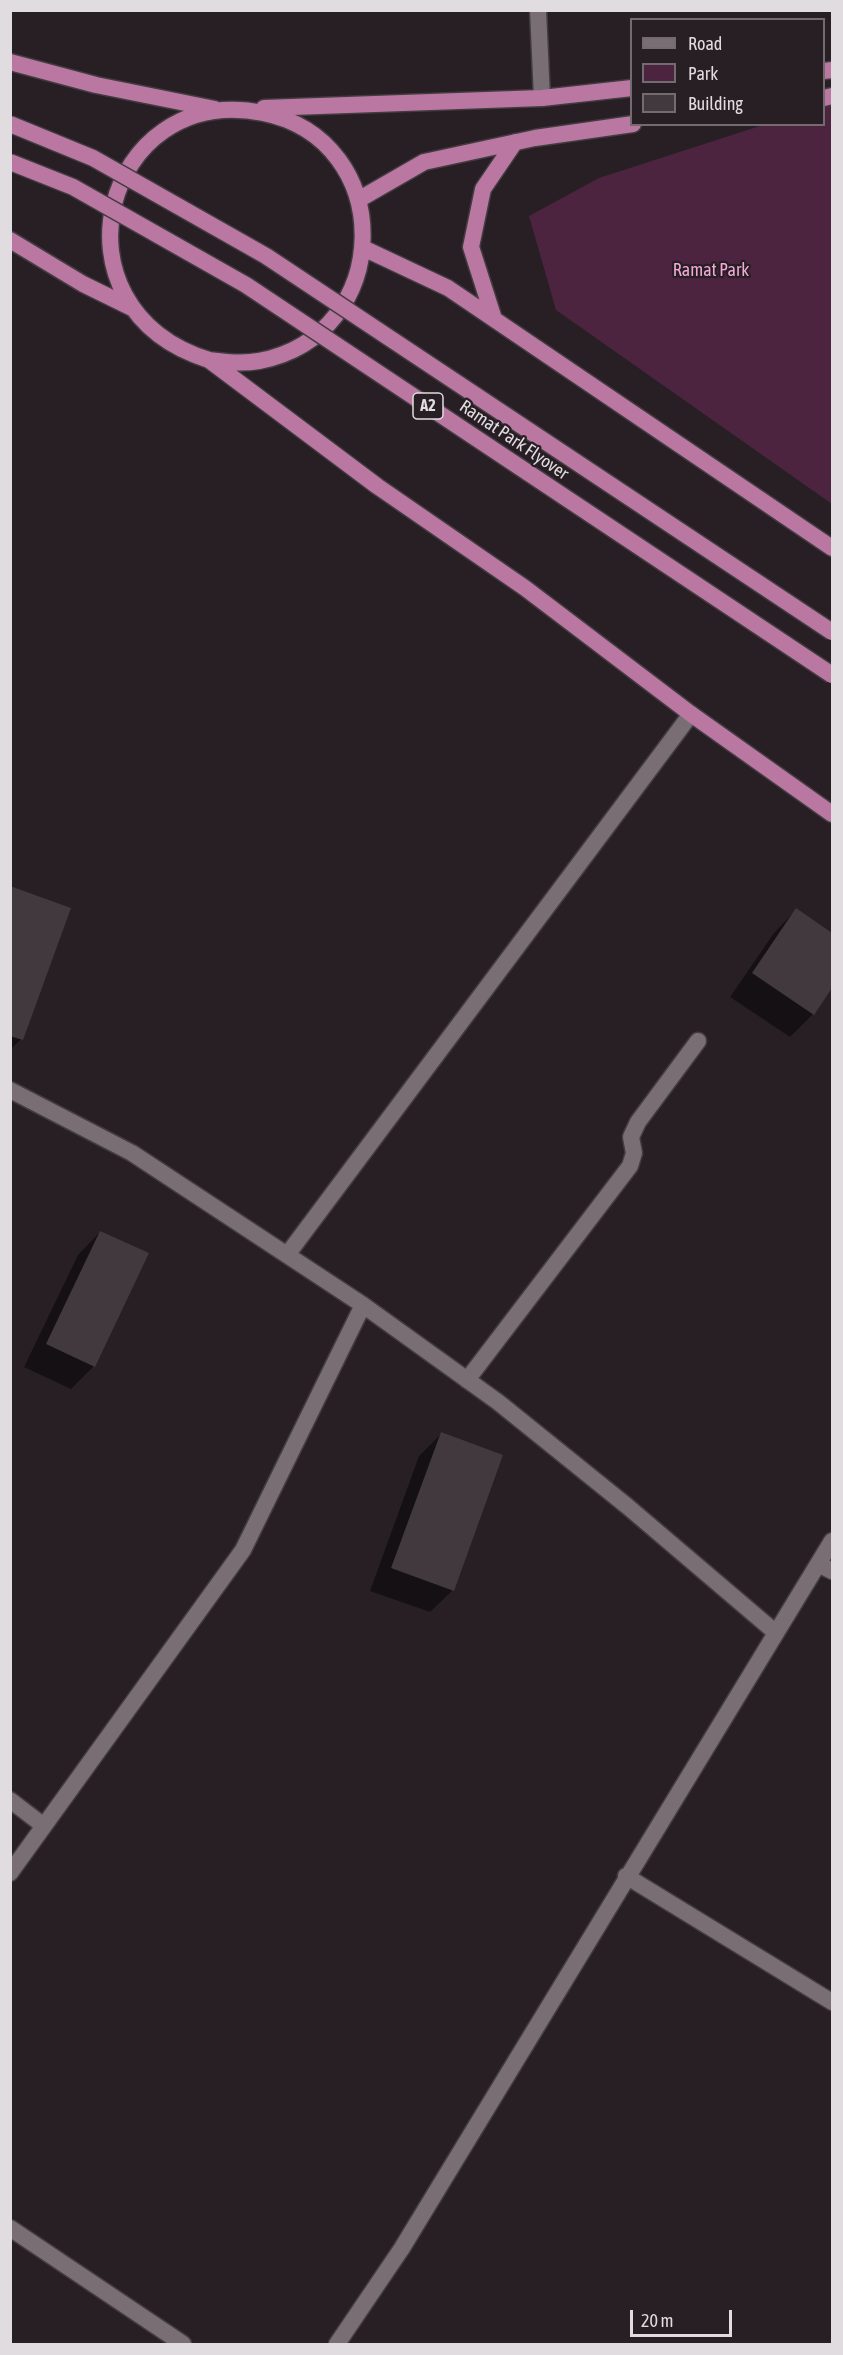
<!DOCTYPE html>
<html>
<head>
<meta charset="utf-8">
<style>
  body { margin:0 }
  #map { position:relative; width:843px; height:2355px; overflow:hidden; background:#281f25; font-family:"Asap Condensed",sans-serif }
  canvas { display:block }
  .frame { position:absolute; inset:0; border:12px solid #e1dcdf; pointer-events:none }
  .legend { position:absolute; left:630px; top:18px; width:195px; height:108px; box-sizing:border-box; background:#281f25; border:2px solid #726b6f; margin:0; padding:8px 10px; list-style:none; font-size:18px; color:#e1dcdf }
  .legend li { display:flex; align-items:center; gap:12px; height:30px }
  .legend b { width:30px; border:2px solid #726b6f }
  .scale { position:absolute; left:630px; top:2310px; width:102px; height:27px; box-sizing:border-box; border:3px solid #e1dcdf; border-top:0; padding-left:8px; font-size:18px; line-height:21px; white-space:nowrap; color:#e1dcdf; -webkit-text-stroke:4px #281f25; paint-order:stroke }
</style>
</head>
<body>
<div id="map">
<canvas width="843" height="2355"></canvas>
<div class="frame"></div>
<ul class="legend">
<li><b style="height:8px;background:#786e74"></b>Road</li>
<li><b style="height:16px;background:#4c243f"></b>Park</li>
<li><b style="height:16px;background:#42393e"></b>Building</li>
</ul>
<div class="scale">20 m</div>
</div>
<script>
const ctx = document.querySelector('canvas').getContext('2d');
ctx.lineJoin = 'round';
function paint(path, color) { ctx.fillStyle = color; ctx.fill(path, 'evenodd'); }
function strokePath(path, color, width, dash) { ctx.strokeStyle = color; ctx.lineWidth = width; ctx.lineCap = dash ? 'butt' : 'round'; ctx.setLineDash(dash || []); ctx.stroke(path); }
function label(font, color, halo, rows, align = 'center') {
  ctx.font = font + ' "Asap Condensed",sans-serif'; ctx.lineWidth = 4.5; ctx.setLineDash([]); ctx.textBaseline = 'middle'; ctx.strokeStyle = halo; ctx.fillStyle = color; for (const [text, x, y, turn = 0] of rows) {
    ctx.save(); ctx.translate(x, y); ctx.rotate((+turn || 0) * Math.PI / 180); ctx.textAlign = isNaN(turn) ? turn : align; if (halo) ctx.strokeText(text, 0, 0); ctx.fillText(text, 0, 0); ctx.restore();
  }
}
const green = new Path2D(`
  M832 103V504L556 310 529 216 599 178 763 125 824 124V106Z`);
const shadow = new Path2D(`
  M10 888 21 1039 10 1050Z
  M796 910 832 935V986L813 1014 790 1037 730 997 774 933Z
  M100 1232 147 1254 93 1367 71 1389 24 1367 78 1255Z
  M441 1434 453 1590 430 1612 370 1591 419 1456Z`);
const building = new Path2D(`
  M10 886 71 908 23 1040 10 1036Z
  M796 908 832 933V988L814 1015 752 973Z
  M100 1231 149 1253 95 1367 46 1344Z
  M441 1432 503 1455 454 1591 391 1568Z`);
const service = new Path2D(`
  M538 10 542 98
  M467 1380 630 1166 634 1153 631 1137 638 1122 698 1041`);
const minor = new Path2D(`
  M10 1090 132 1153 363 1305 498 1402 627 1506 775 1632
  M287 1255 691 714
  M818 1564 832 1571
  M10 1800 44 1826
  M10 1873 243 1550 363 1305
  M626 1876 832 2002
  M10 2228 183 2344
  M337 2344 402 2248 832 1541`);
const trunk = new Path2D(`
  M10 62 96 85 215 109
  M824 71 832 70
  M824 98 832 96
  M264 108 542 98 632 88
  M358 200 424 162 535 138 633 124
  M10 240 83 284 132 308
  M363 248 448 288 832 548
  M494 319 471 247 483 189 515 142
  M209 360C226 362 242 364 259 361 395 335 398 140 263 113 103 81 43 308 209 360L377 486 525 588 691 714 832 814`);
const trunkBridge = new Path2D(`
  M10 124 93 158 266 256 832 632
  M10 162 73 187 246 285 832 675`);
const shields = [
  [428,406,30]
];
const shieldNames = [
  ["A2",428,406]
];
const parkNames = [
  ["Ramat Park",711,270]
];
const streetNames = [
  ["Ramat Park Flyover",514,440,34]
];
paint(green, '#4c243f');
paint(shadow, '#0007');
paint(building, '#42393e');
strokePath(service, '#423c40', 19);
strokePath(minor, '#423c40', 19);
strokePath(trunk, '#423c40', 19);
strokePath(service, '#786e74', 16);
strokePath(minor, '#786e74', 16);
strokePath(trunk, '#b977a2', 16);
strokePath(trunkBridge, '#423c40', 19, []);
strokePath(trunkBridge, '#b977a2', 16);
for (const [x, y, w] of shields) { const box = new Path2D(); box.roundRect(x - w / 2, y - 13, w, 26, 4.5); ctx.fillStyle = '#281f25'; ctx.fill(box); strokePath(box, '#e1dcdf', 1.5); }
label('bold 16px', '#e1dcdf', null, shieldNames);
label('18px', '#f4a8d9', '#281f25', parkNames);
label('18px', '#e1dcdf', '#281f25', streetNames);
</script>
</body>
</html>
